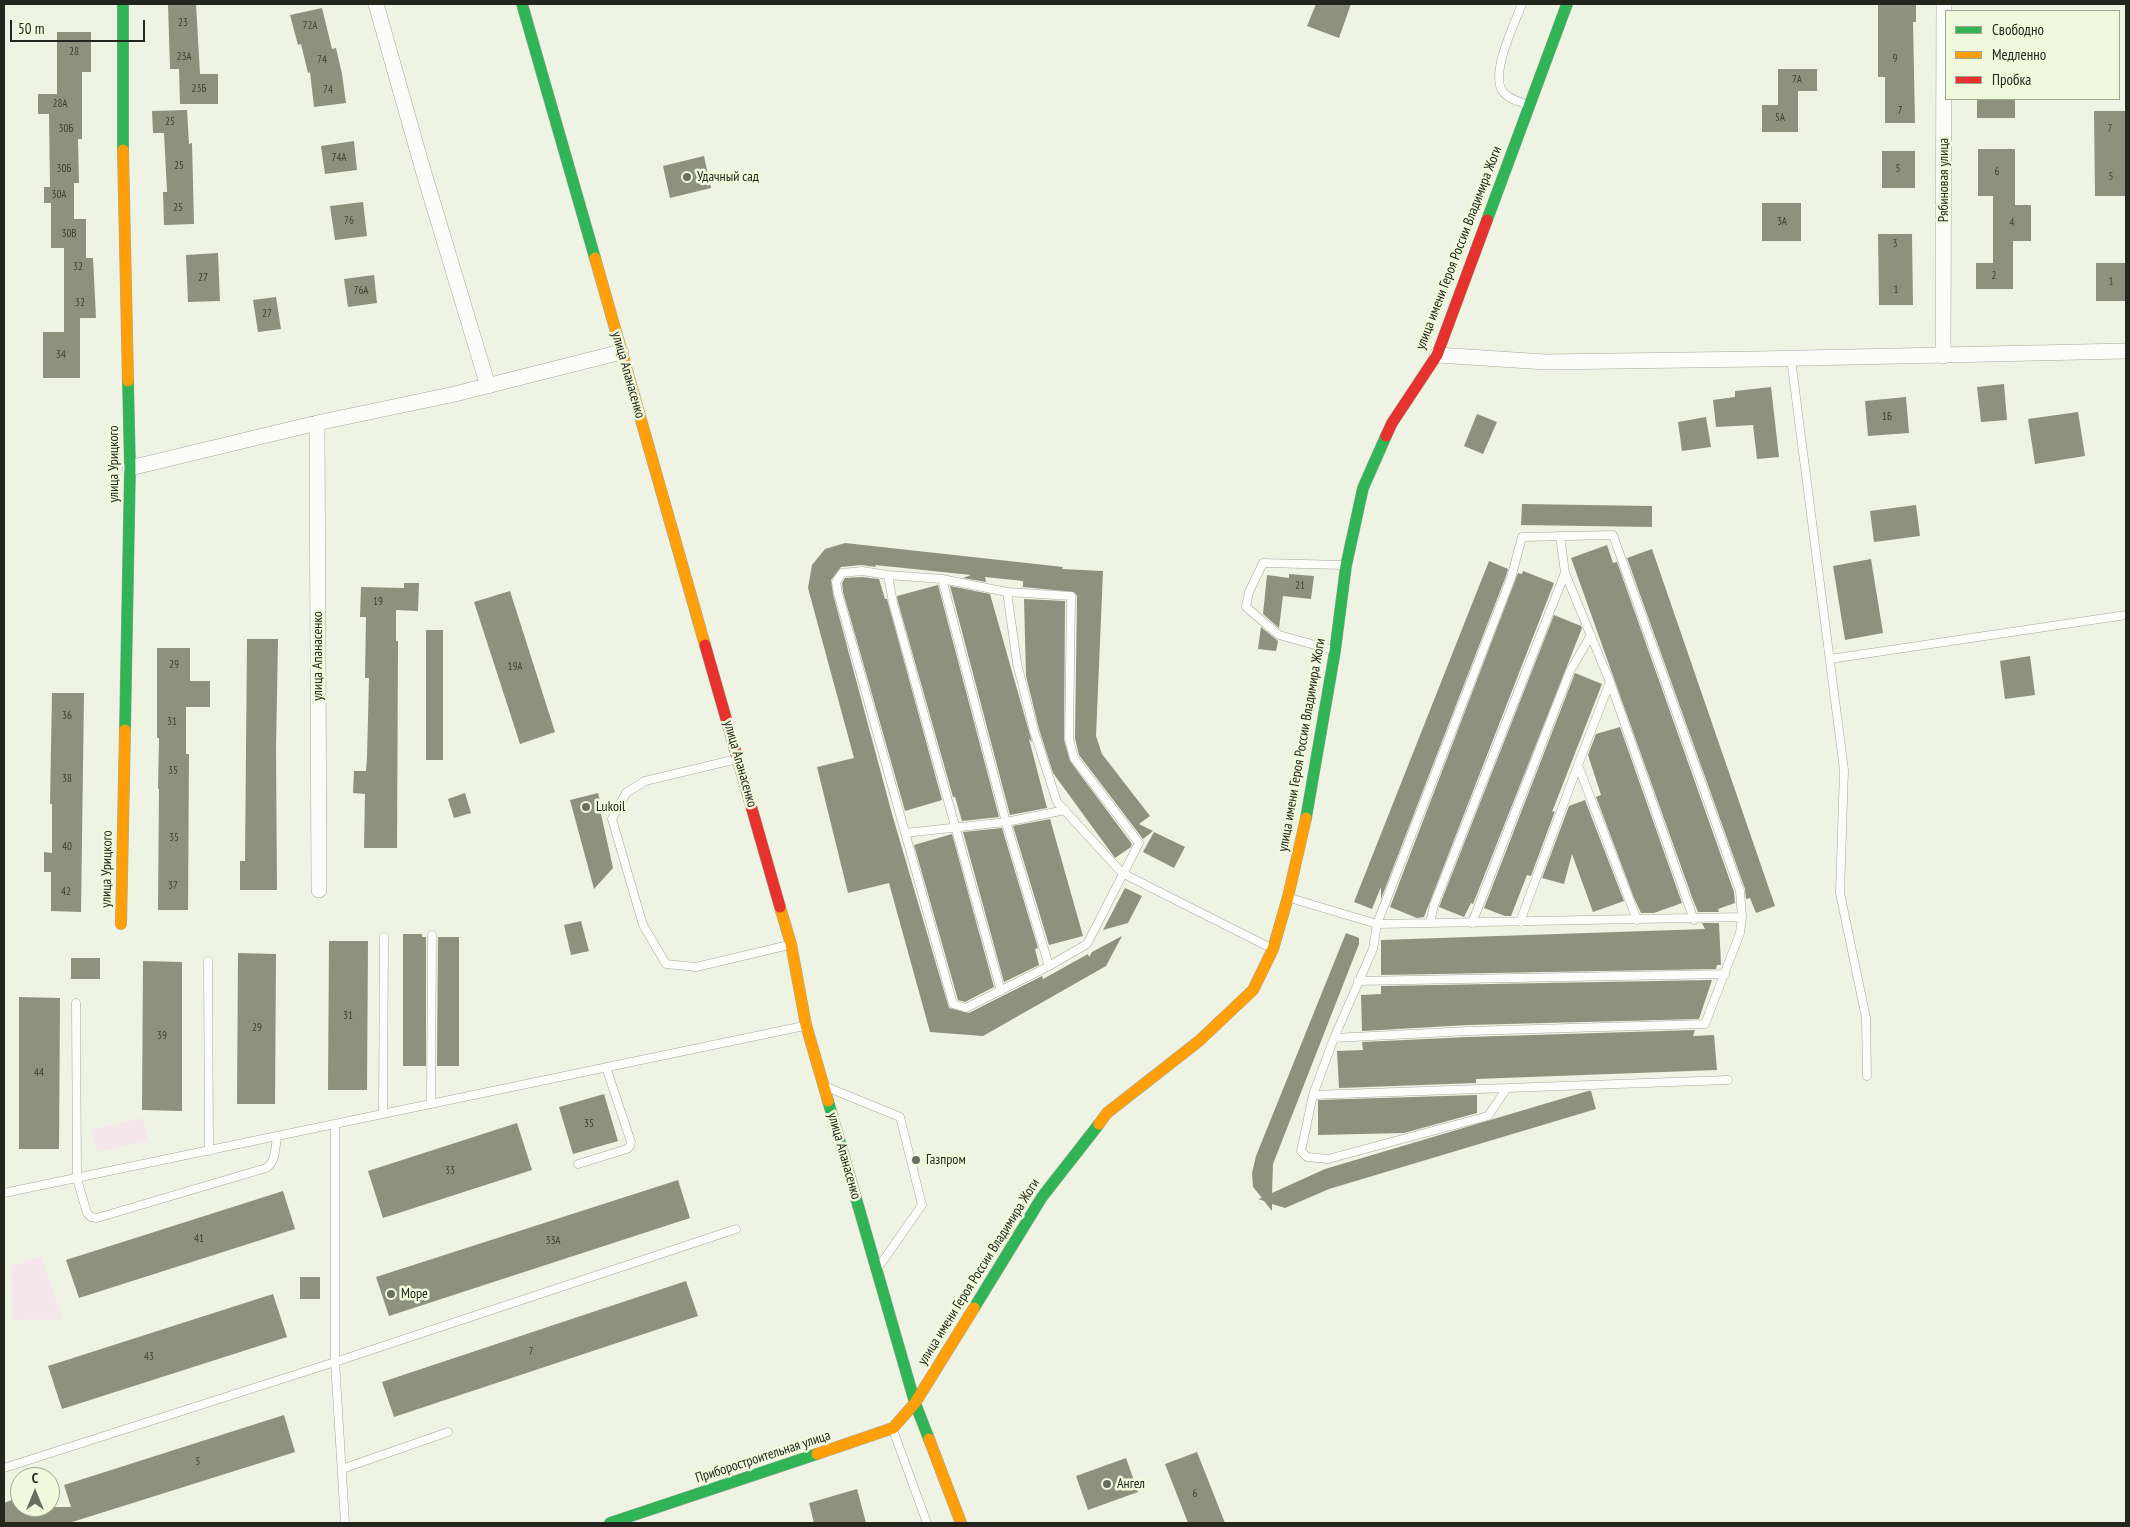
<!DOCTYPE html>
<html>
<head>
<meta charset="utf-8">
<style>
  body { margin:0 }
  #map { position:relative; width:2130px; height:1527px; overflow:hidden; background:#eef3e3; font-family:"PT Sans Narrow",sans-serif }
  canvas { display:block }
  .frame { position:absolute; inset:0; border:5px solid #23261c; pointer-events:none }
  .legend { position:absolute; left:1945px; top:10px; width:175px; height:90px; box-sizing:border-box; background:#f1f9dd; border:1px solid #9fa590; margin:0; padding:6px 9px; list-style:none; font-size:15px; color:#23261c }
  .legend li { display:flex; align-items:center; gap:10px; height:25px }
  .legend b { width:25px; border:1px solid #9fa590 }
  .north { position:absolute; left:10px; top:1467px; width:50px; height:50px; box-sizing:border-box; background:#f1f9dd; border:1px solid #9fa590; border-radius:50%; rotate:0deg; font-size:14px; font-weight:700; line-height:20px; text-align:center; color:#23261c }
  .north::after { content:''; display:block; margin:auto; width:18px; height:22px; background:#6a6e62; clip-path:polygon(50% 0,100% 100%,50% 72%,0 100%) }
  .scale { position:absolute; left:10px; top:20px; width:135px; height:22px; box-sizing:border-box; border:2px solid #23261c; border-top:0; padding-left:6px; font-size:15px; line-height:18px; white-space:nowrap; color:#23261c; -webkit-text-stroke:4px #f1f9dd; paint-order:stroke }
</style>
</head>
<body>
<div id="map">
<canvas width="2130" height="1527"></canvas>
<div class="frame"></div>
<ul class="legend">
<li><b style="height:6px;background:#30b455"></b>Свободно</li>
<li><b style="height:6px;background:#ff9f0a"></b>Медленно</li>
<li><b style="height:6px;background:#e5322d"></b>Пробка</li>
</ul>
<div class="north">С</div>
<div class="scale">50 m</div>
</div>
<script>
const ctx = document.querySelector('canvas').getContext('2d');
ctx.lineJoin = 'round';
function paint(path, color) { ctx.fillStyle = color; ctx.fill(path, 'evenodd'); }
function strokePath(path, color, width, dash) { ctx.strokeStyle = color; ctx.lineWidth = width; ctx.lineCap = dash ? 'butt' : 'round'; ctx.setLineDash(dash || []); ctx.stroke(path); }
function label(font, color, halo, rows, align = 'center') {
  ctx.font = font + ' "PT Sans Narrow",sans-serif'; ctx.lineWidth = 5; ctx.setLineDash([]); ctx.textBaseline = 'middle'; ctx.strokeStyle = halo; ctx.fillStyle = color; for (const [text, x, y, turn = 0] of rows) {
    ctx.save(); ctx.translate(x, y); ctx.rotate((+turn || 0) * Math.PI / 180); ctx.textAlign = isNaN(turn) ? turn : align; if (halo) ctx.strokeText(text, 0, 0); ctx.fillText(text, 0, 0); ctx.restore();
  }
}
const green = new Path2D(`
  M143 1118 148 1141 97 1152 92 1129Z
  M41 1257 63 1319 13 1320 11 1266Z`);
const building = new Path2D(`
  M168 4H196L200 74H218V104H180L179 69H170Z
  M1316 4H1351L1339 38 1307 26Z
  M1878 4H1916V22H1913L1915 123H1885V77H1878Z
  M322 8 332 49 336 48 342 74 346 103 314 107 310 72 308 73 301 44 298 45 290 15Z
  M57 32H91V72H82V139H78L79 183H74V219H86V258H93L96 318H80V378H43V332H64V248H51V203H44V187H50L49 114H38V94H57Z
  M1778 69H1817V91H1798V132H1762V105H1778Z
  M1977 99H2015V118H1977Z
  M187 110 189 144 192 143 194 224 164 225 163 192H167L164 133H153L152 111Z
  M2094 111H2126V196H2095Z
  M354 141 357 170 325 174 321 146Z
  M1978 149H2015V205H2031V241H2013V289H1976V263H1993V196H1978Z
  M1882 151H1915V188H1882Z
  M704 156 711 188 670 198 663 166Z
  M363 202 367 236 335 240 330 206Z
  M1762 203H1801V241H1762Z
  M1878 234H1912L1913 305H1879Z
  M218 253 220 301 188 302 186 255Z
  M2096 263H2126V301H2096Z
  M374 275 377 303 348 307 344 279Z
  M276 297 281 329 258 332 253 300Z
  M2004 384 2007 420 1981 422 1977 387Z
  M1771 387 1779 457 1757 459 1753 425 1716 427 1713 400 1735 397V391Z
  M1906 397 1909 433 1868 436 1865 401Z
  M2078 412 2085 456 2035 464 2028 419Z
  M1477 414 1497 422 1483 454 1464 446Z
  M1706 417 1711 447 1682 451 1678 422Z
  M1522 504 1652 506V527L1521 525Z
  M1916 505 1920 536 1874 542 1870 511Z
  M845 543 1063 567 1062 569 1103 571 1096 736 1102 754 1150 816 1139 824 1153 831 1143 839 1079 755 1075 738 1077 596 1074 592 1023 587V581L985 577 986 582 963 578 971 575 875 565 876 567 861 565 841 567 831 580 833 594 892 814 949 1008 969 1013 1042 976 1043 979 1088 954 1089 957 1092 952 1122 936 1106 966 983 1036 930 1032 889 883 848 893 817 767 854 758 808 588 812 565 825 549Z
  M1607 545 1613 563 1617 562 1734 892 1735 903 1718 909 1719 912H1698L1693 900 1571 558Z
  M1652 549 1775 906 1756 913 1750 898 1746 899 1745 889 1627 558Z
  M1871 559 1883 633 1845 640 1833 566Z
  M1489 561 1508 569 1506 576 1381 899V887L1372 909 1354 902Z
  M1523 571 1554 583 1424 917 1417 918 1390 907 1518 573 1522 574Z
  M1289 574 1314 576 1311 599 1283 596 1279 628 1263 614 1267 575 1289 578Z
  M862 577 879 579 885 599H887L942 800 905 811 843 592 842 583 845 578Z
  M404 583H419L418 611 396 610V641H398L397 848H364L365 794 353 793 354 771H366L367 757 369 678H365L366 617H360L361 587 404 588Z
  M938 585 999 817 962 821 955 797H953L898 602 897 596Z
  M950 586 990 594 1032 742 1029 739 1047 808 1010 815Z
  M510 591 555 732 520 744 474 602Z
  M1024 599 1065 601 1064 740 1070 761 1132 844 1131 847 1115 858 1053 773 1039 729 1026 676Z
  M1554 615 1581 626 1582 628 1473 904 1471 903 1464 917 1439 907Z
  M1261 627 1278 641 1276 651 1258 649Z
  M426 630H443V760H426Z
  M247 639H278L276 749 277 890H240V861H245Z
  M157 648H190V681H210V707H186V754H189L188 910H158L159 789H158L159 738H157Z
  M2030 656 2035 695 2005 699 2000 661Z
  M1575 673 1602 684 1552 812 1555 811 1531 876 1527 875 1511 916H1505L1484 908Z
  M52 693H84L81 912 51 911V872H44V852L52 853V804H50Z
  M1620 727 1682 903 1654 913H1641L1634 898 1596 797 1601 795 1588 755 1596 734Z
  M465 793 471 813 454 818 448 799Z
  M598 793 603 813 601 814 613 868 594 889 570 800Z
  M1585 800 1624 901 1593 912 1572 854 1564 884 1542 878 1569 806Z
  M1050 819 1083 936 1049 945 1013 826Z
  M1002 828 1038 948 1035 949 1039 965 1004 982 963 832Z
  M1154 832 1185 847 1174 868 1143 852Z
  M952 834 994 987 965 1002 958 1000 914 845Z
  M1125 888 1142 896 1128 923 1103 930Z
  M581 921 589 951 571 955 564 925Z
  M1702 923H1719L1721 965H1717L1716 969 1381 975V940L1705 929Z
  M1346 933 1359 938V944L1273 1164 1272 1193 1325 1169 1588 1091H1591L1596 1109 1329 1189 1285 1208 1272 1204V1211L1264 1201 1258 1199 1262 1198 1253 1187 1252 1173 1256 1156Z
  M403 934H422V937H426V1066H403Z
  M438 937H459V1066H437Z
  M329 941H368L367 1090H328Z
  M238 953 276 954 275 1104H237Z
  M71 958H100V979H71Z
  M143 961 182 962V1111L142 1110Z
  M1712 980 1699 1019 1468 1025 1362 1031 1361 995 1381 994V986Z
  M19 997 60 998 59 1149H19Z
  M1695 1030 1693 1036 1714 1035 1717 1070 1476 1079V1083L1339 1088 1337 1051 1363 1050 1362 1042 1468 1037Z
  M604 1094 618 1141 573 1154 559 1107Z
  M1477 1095V1113L1404 1133 1318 1135V1100Z
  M517 1123 532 1170 383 1218 368 1171Z
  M678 1180 690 1218 389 1316 376 1277Z
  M283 1191 295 1229 79 1298 66 1260Z
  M300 1277H320V1299H300Z
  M686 1281 698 1316 394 1417 382 1382Z
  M273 1294 287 1337 62 1409 48 1366Z
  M284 1415 295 1452 69 1523H4V1503L20 1497V1507H71L64 1485Z
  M1197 1452 1225 1523H1188L1165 1464Z
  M1126 1458 1138 1492 1088 1510 1076 1476Z
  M857 1489 866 1523H814L809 1503Z`);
const lane = new Path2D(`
  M1522 4C1515 23 1488 77 1504 93 1511 100 1520 102 1529 105
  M1791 359 1844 770 1840 893 1866 1018 1867 1076
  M1560 536 1565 573 1610 682 1694 920
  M862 571 888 575 942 579 1007 592 1071 596 1069 739 1074 758 1139 843 1087 944 1049 966 966 1008 953 1004 838 593 836 582 842 573Z
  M888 575 893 603 1001 991
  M942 579 1006 822 1049 966
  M1007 592 1017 663 1034 731 1057 802 1122 873 1271 948
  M1333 650 1279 635 1246 607 1249 592 1263 563 1344 565
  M1830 659 2126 615
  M1610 682 1578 765 1637 920
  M737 759 645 781 626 793 612 819 643 925 666 964 696 967 789 945
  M905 833 1006 822 1065 810
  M1290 898 1377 924 1742 917 1740 933 1705 1024 1468 1031 1334 1038
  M1520 922 1578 765
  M1430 923 1434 905 1565 573
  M1472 923 1570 671 1591 635
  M208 961 209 1151
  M1358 981 1725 974
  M76 1003 77 1179 87 1213 91 1217 97 1218 266 1168C276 1162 275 1148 277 1137
  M829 1088 900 1117 922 1205 880 1265
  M1507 1088 1488 1116 1328 1159 1307 1157 1301 1151 1313 1095 1334 1038 1373 949 1377 924 1511 578 1522 537 1613 535 1740 891 1742 917
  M1313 1095 1728 1080
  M431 1104 432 935
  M383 1114 384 937
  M335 1124V1362L345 1523
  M578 1164 627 1149 630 1146 631 1142 606 1067
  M4 1193 804 1026
  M893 1430 927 1523
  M4 1468 335 1362 736 1229
  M342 1469 448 1432`);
const street = new Path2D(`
  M376 4 423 170 488 386
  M1437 355 1546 362 1759 359 2126 351
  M1943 356 1944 4
  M317 423 319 890
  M130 468 317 423 455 394 621 352`);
const fast = new Path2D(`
  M123 4V150
  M522 4 595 258
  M1487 220 1567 4
  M125 730 130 468 128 381
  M1306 818 1335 651 1346 566 1363 488 1386 436
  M828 1101 915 1403 929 1439
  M974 1308 1042 1197 1099 1124
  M610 1523 817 1454`);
const slow = new Path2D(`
  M123 150 128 381
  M595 258 705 645
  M780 907 791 944 806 1025 828 1101
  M121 924 125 730
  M1099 1124 1107 1113 1199 1041 1253 990 1273 949 1288 897 1306 818
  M929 1439 961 1523
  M817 1454 893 1428 915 1403 974 1308`);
const jam = new Path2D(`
  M1386 436 1392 423 1437 355 1487 220
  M705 645 780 907`);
const markers = [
  [687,177,5,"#6a6e62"],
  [586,807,5,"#6a6e62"],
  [916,1160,5,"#6a6e62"],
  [391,1294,5,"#6a6e62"],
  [1107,1484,5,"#6a6e62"]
];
const numberNames = [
  ["23",183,23],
  ["72А",310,26],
  ["28",74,52],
  ["23А",184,57],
  ["9",1895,59],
  ["74",322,60],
  ["7А",1797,80],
  ["23Б",199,89],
  ["74",328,90],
  ["28А",60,104],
  ["7",1900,111],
  ["5А",1780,118],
  ["25",170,122],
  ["30Б",66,129],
  ["7",2110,129],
  ["74А",339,158],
  ["25",179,166],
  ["30Б",64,169],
  ["5",1898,169],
  ["6",1997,172],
  ["5",2111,177],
  ["30А",59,195],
  ["25",178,208],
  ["76",349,221],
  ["3А",1782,222],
  ["4",2012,223],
  ["30В",69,234],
  ["3",1895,244],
  ["32",78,267],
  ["2",1994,276],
  ["27",203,278],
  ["1",2111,282],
  ["1",1896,290],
  ["76А",361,291],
  ["32",80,303],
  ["27",267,314],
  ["34",61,355],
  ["1Б",1887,417],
  ["21",1300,586],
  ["19",378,602],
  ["29",174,665],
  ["19А",515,667],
  ["36",67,716],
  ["31",172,722],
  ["35",173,771],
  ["38",67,779],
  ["35",174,838],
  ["40",67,847],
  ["37",173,886],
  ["42",66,892],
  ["31",348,1016],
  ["29",257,1028],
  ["39",162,1036],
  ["44",39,1073],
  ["35",589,1124],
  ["33",450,1171],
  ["41",199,1239],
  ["33А",553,1241],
  ["7",531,1352],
  ["43",149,1357],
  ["5",198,1462],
  ["6",1195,1494]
];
const poiNames = [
  ["Удачный сад",697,177],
  ["Lukoil",596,807],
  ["Газпром",926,1160],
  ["Море",401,1294],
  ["Ангел",1117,1484]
];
const streetNames = [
  ["Рябиновая улица",1944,180,-90],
  ["улица имени Героя России Владимира Жоги",1459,248,-69],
  ["улица Апанасенко",628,375,74],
  ["улица Урицкого",114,464,-90],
  ["улица Апанасенко",318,656,-90],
  ["улица имени Героя России Владимира Жоги",1302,745,-80],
  ["улица Апанасенко",740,764,74],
  ["улица Урицкого",107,869,-89],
  ["улица Апанасенко",844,1156,74],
  ["улица имени Героя России Владимира Жоги",979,1272,-58],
  ["Приборостроительная улица",763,1457,-18]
];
paint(green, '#f6e7ec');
paint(building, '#8d917e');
strokePath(lane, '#a4a89c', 9);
strokePath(street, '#a4a89c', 16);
strokePath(fast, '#a4a89c', 12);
strokePath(slow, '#a4a89c', 12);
strokePath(jam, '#a4a89c', 12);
strokePath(lane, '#fcfdfb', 8);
strokePath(street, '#fcfdfb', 15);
strokePath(fast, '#30b455', 11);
strokePath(slow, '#ff9f0a', 11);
strokePath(jam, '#e5322d', 11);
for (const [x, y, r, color] of markers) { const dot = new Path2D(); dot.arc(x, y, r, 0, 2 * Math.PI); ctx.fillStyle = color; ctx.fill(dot); strokePath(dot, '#f1f9dd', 2); }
label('11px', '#3e4134', null, numberNames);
label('14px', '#23261c', '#f1f9dd', poiNames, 'left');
label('14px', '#23261c', '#f1f9dd', streetNames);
</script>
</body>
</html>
